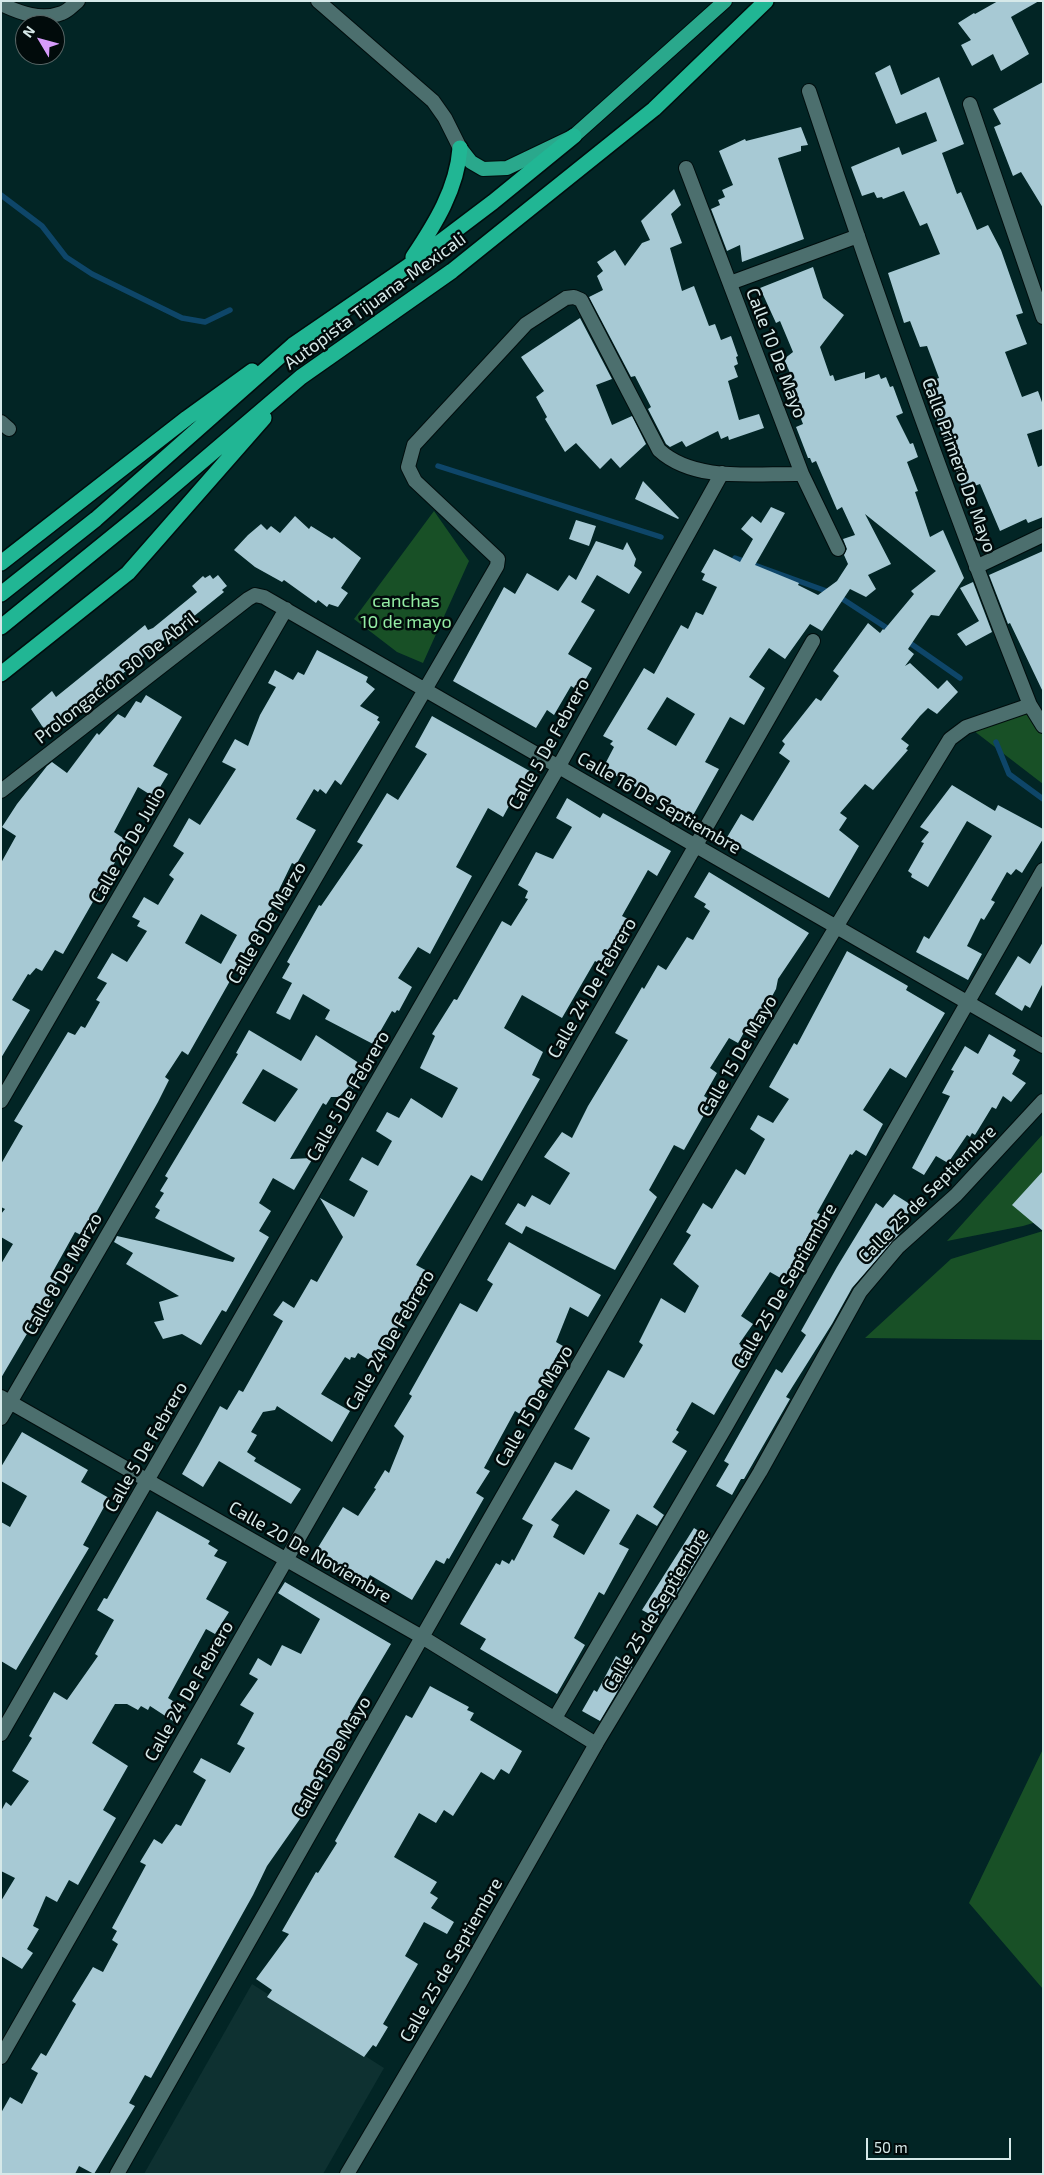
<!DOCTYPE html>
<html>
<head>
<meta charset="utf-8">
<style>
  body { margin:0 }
  #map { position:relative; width:1044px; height:2175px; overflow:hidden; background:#022525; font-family:"Exo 2",sans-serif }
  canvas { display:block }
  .frame { position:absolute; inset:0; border:2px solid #d6e9e9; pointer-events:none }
  .north { position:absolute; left:15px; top:15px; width:50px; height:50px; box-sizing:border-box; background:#010b0b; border:1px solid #566464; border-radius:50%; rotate:307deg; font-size:14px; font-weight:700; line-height:20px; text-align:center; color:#d6e9e9 }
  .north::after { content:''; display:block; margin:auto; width:18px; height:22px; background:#d69bfa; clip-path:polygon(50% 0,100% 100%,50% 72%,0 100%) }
  .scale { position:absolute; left:866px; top:2138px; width:145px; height:22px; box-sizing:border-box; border:2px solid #d6e9e9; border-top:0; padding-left:6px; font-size:15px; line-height:18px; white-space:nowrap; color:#d6e9e9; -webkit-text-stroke:4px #010b0b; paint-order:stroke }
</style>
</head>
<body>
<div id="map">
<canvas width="1044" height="2175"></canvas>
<div class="frame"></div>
<div class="north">N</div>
<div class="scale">50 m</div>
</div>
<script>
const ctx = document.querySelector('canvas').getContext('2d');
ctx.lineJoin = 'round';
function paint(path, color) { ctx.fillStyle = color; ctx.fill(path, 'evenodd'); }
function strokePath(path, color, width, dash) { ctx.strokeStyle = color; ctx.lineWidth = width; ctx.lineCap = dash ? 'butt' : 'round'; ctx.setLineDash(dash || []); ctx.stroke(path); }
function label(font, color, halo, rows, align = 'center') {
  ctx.font = font + ' "Exo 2",sans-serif'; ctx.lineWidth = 5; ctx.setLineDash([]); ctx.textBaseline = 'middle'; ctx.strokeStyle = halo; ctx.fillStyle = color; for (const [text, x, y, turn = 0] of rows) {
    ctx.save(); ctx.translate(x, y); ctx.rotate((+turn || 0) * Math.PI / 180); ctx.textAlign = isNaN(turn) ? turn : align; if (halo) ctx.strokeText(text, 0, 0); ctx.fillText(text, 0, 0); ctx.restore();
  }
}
const built = new Path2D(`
  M252 1984 384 2068 323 2174H144Z`);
const green = new Path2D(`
  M434 511 469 561 423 663 397 652 354 619Z
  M1025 703 1043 733V784L965 724Z
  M1043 1134V1220L1023 1226 947 1241Z
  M1043 1231V1340L865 1338 951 1259Z
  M1043 1749V1989L969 1903Z`);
const stream = new Path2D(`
  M1 195 42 226 66 257 92 274 182 318 205 322 230 310
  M438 466 661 537
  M735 558 829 592
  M838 596 893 632
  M907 641 960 678
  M996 742 1009 774 1043 799`);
const building = new Path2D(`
  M998 1H1039L1011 17 1029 54 1001 71 993 54 972 66 961 45 971 40 958 23 974 13 975 14Z
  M890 65 901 95 939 77 964 144 942 153 957 194 961 192 977 230 988 225 1001 250 1023 313 1016 315 1027 344 1005 352 1022 397 1038 391 1043 405V429L1027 434 1038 467 1043 465V517L1028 523 1026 519 1000 531 980 484 963 490 934 412 937 411 925 383 939 378 927 346 920 347 910 321 904 323 888 273 940 254 927 223 920 226 904 191 883 199 882 197 877 198 874 192 862 196 851 167 899 147 902 155 937 141 926 112 896 124 875 73Z
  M1043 82V208L1021 172 1013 176 994 127 1001 124 993 109Z
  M801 127 808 145 801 146V151L778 158 804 239 742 262 740 245 727 251 711 209 720 205 718 200 725 197 722 190 733 185 719 151 745 139 746 141Z
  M674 189 681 205 671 214 682 243 670 248 682 291 694 286 709 326 715 324 721 340 731 336 738 356 736 357 738 364 734 366 738 377 728 381 739 420 759 414 764 428 729 440 728 436 721 439 718 431 686 447 682 441 670 447 666 444 648 409 651 407 635 376 631 377 589 297 603 290 597 276 603 271 597 262 615 250 625 266 642 243 650 240 641 221Z
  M813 267 823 298 844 315 820 347 830 376 833 375 835 381 865 372V379L879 374 881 379 886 377 890 387 893 386 903 413 896 416 910 444 913 443 918 457 907 462 918 491 915 492 930 537 943 530 964 578 939 616 931 615 928 619 908 649 914 654 905 666 910 663 938 689 947 680 958 692 937 714 928 708 920 716 901 739 909 745 906 749 908 750 873 790 865 784 840 813 847 818 839 830 859 846 829 898 726 839 741 814 753 821 790 761 779 753 785 744 782 741 816 698 821 701 839 676 833 671 868 623 880 633 883 629 884 630 914 594 911 591 936 571 865 514 891 564 868 575 876 589 866 597 850 589 822 631 810 624 785 659 769 648 749 677 765 688 744 725 730 717 705 762 719 769 691 819 603 768 614 747 610 744 613 741 603 736 644 668 654 674 681 625 688 629 696 612 703 615 717 587 702 580 705 574 701 572 714 549 740 562 753 539 741 529 752 516 761 523 771 507 785 513 755 565 799 583 798 585 818 595 837 581 848 564 844 555 847 549 843 539 855 535 842 507 837 510 816 461 812 463 810 458H808L796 427 803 424 785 377 791 375 784 359 793 352 780 321 776 323 760 288ZM667 697 695 714 676 746 647 729Z
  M580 318 612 379 596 385 612 425 632 416 646 444 620 468 611 458 600 469 576 443 565 452 545 419 547 417 536 397 544 391 521 357Z
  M643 481 679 518 678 519 635 499Z
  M295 516 309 529 311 526 332 539 334 537 361 558 341 588 348 593 338 607 329 604 327 607 318 600 316 603 284 580 282 582 255 567 234 550 248 535 261 524 267 530 271 526 280 533Z
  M576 520 596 526 589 546 569 539Z
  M596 541 623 550 627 542 636 559 634 566 642 572 629 594 597 575 581 602 595 610 568 654 592 668 579 691 571 686 554 715 547 710 536 728 453 681 504 587 515 594 527 573 558 591 569 575 576 580Z
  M1043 551V692L1010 623 1008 624 989 575Z
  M210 575 213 579 218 575 227 586 222 590 224 592 49 733 42 726 31 709 52 691 56 697 145 625 148 630 153 628 197 592 192 586 203 576 205 578Z
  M973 582 992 632 966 646 957 634 979 621 960 588Z
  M317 650 368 677 366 682 375 689 360 706 379 717 377 720 380 722 341 785 335 780 326 794 320 789 318 792 314 789 296 819 316 830 296 865 292 863 276 896 278 897 252 942 236 964 239 965 188 1055 182 1051 165 1077 169 1080 158 1102 83 1236 75 1232 50 1277 58 1281 1 1378V1264L13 1244 1 1237V1214L5 1209 1 1207V1164L23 1126 14 1121 68 1032 75 1035 81 1026 85 1028 100 1002 96 1000 107 983 97 978 112 953 127 962 147 931 137 926 140 921 132 917 144 897 158 905 174 879 169 875 184 853 173 846 189 818 200 825 236 769 222 762 235 739 248 746 260 715 276 687 268 683 275 670 293 680 298 672 304 675ZM201 914 237 935 221 964 185 943Z
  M146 695 182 717 153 766 168 774 154 797 138 787 114 832 126 840 110 872 63 954 55 950 42 971 36 968 30 975 28 974 12 1000 30 1010 1 1058V863L16 836 2 827 17 804 47 766 52 762 67 773 97 733 99 735 118 714 125 718 136 701 141 703Z
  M432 716 535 774 527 787 521 784 503 817 488 808 456 867 472 876 430 954 418 947 398 978 412 987 399 1011 397 1010 395 1013 392 1011 373 1044 325 1019 330 1010 303 994 290 1020 276 1013 292 983 282 978 290 964 287 962 319 905 321 906 363 845 357 842 387 793 398 800 427 754 415 747Z
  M952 785 995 811 998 805 1043 829V839L1022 873 1016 869 1011 875 1007 872 991 900 995 902 984 920 981 918 967 946 982 954 968 980 916 952 924 936 929 939 992 836 967 821 928 887 911 877 912 874 908 871 924 843 921 842 929 832 920 827Z
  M567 798 600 818 603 813 671 851 657 876 648 870 622 916 630 920 604 966 595 961 562 1018 522 995 504 1028 543 1052 532 1075 540 1079 482 1181 471 1175 416 1265 429 1272 377 1365 358 1353 355 1358 351 1357 350 1360 345 1357 321 1394 350 1411 332 1442 277 1406 275 1410 263 1412 251 1432 257 1435 247 1452 256 1458 254 1461 301 1489 291 1504 219 1461 203 1487 182 1474 198 1446 220 1406 227 1410 239 1390 243 1392 283 1321 273 1315 283 1301 294 1308 311 1279 317 1282 343 1237 320 1198 354 1217 368 1191 349 1180 362 1157 378 1166 392 1141 376 1131 387 1112 399 1118 411 1098 442 1118 458 1088 420 1068 435 1036 432 1034 454 999 457 1000 502 921 511 926 528 899 525 898 528 891 518 885 536 852 553 859 572 827 556 818Z
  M709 872 809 933 778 979 776 989 757 1024 751 1020 738 1043 729 1038 710 1068 717 1073 704 1096 712 1101 684 1150 674 1145 649 1190 657 1197 615 1270 526 1226 522 1234 505 1224 518 1203 525 1207 532 1195 550 1205 570 1173 544 1157 562 1132 572 1138 588 1106 628 1040 615 1033 642 987 644 989 658 965 666 970 687 937 693 940 710 911 704 907 706 904 694 897Z
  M1043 942V983L1030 1008 1025 1005 1022 1011 995 994 1018 956 1030 964Z
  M847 951 908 986 906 990 945 1013 906 1078 890 1068 863 1110 883 1124 866 1156 856 1150 852 1155 850 1154 817 1213 820 1214 784 1280 770 1272 741 1316 753 1324 739 1344 752 1351 714 1415 692 1402 676 1430 679 1432 672 1442 687 1451 653 1507 664 1515 657 1526 637 1514 619 1544 629 1549 604 1595 599 1592 574 1638 585 1645 557 1694 480 1649 486 1639 460 1624 496 1563 500 1565 502 1560 509 1564 512 1559 514 1561 533 1525 522 1519 555 1462 572 1470 590 1438 574 1429 608 1370 624 1378 643 1345 639 1342 661 1298 685 1313 699 1286 673 1264 691 1235 686 1232 703 1203 712 1209 736 1169 745 1175 765 1139 750 1129 758 1115 773 1123 789 1099 769 1087 794 1043 797 1045ZM576 1490 610 1510 584 1555 553 1537 559 1525 551 1520Z
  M249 1030 301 1061 316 1035 365 1067 353 1089 349 1086 339 1097H331L326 1105 323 1103 290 1159 313 1158 294 1190 273 1178 259 1203 271 1211 259 1231 269 1237 226 1312 222 1310 201 1345 182 1334 163 1339 154 1322 164 1320 159 1302 179 1296 126 1264 133 1253 114 1242 117 1236 233 1262 235 1258 155 1218 160 1210 155 1207 164 1193 160 1191 168 1178 165 1176 238 1054 236 1053ZM263 1069 298 1089 275 1122 242 1103Z
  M989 1034 1016 1050 1013 1056 1020 1060 1012 1074 1026 1083 1011 1102 1003 1096 996 1109 992 1107 975 1135 972 1133 970 1137 967 1135 948 1163 936 1156 924 1175 912 1168 950 1096 942 1093 954 1071 951 1070 965 1046 978 1054Z
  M1043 1171V1231L1012 1205Z
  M894 1194 913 1206 902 1223 906 1226 852 1288 832 1324 786 1397 790 1399 744 1479H741L732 1495 716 1486 729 1464 724 1461 776 1369 782 1373 806 1335 801 1331 837 1267 876 1203 883 1208Z
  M509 1242 601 1295 588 1317 570 1307 556 1342 563 1346 555 1359 560 1362 520 1414 515 1411 484 1468 490 1471 476 1493 484 1498 449 1559 447 1558 444 1564 436 1560 412 1600 370 1575 365 1584 314 1554 343 1507 358 1516 376 1489 374 1488 385 1470 389 1473 404 1436 394 1426 412 1396 409 1394 460 1303 477 1312 493 1284 487 1280Z
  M22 1432 88 1470 81 1482 109 1498 83 1545 89 1548 16 1670 1 1661V1522L10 1527 27 1496 1 1481V1467Z
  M157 1511 210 1541 208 1544 218 1550 214 1556 227 1562 206 1599 229 1612 215 1634 206 1629 168 1698 181 1706 173 1721 150 1706 148 1710 141 1706 138 1710 127 1704H115L92 1743 128 1766 103 1810 116 1818 78 1885 69 1880 57 1902 46 1896 33 1926 39 1929 27 1949 33 1953 22 1969 1 1956V1901L15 1878 1 1871V1811L6 1802 11 1806 29 1781 12 1771 32 1738 29 1736 54 1692 67 1700 98 1656 95 1654 114 1620 97 1610 104 1598 107 1599Z
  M694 1528 710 1538 667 1609 664 1606 657 1618 642 1610Z
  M285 1582 391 1644 350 1713 359 1717 302 1816 267 1866 253 1895 151 2078 145 2075 129 2103 135 2106 94 2174 79 2166 75 2174H1V2113L10 2097 22 2104 38 2073 31 2069 41 2053 46 2056 76 2004 72 2001 93 1967 103 1972 118 1944 112 1940 117 1931 112 1928 146 1865 140 1862 154 1839 162 1844 176 1824 181 1826 206 1780 193 1772 201 1758 230 1773 245 1748 237 1744 254 1713 240 1705 258 1679 249 1674 258 1658 271 1666 282 1645 301 1654 320 1619 278 1593Z
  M616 1656 632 1667 600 1721 582 1711 594 1690 597 1692Z
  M430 1686 469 1707 467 1710 474 1713 470 1720 522 1751 509 1774 501 1769 494 1780 481 1772 453 1816 444 1810 436 1823 419 1813 394 1857 437 1882 430 1893 438 1898 431 1908 454 1922 447 1934 424 1922 405 1956 418 1964 383 2024 388 2027 376 2047 373 2045 364 2057 267 1997 272 1990 256 1979 289 1934 282 1931 316 1872 318 1873 337 1843 335 1841 406 1715 412 1718Z`);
const minor = new Path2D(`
  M318 1 433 101 445 118 460 148
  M1 4C20 13 41 21 62 13 68 11 73 5 78 1
  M809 91C877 297 950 503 1030 705L1043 726
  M970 104 1043 317
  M686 168 802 474 838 549
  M730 283 858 236
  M1 422 9 429
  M976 567 1043 535
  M1 791 248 599 255 595 264 597 1043 1046
  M1 1101 286 609
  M1 1397 422 1637 596 1744
  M1 1418 497 566 498 559 415 481 408 467 414 445 526 324 566 298 574 297 581 300 659 450C695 483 756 473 802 474
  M555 1718 725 1428 1043 870
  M1 1734 559 766 722 473
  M1 2057 813 641
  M117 2174C390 1693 661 1211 950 739L966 727 1030 705`);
const secondary = new Path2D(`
  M347 2174 460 1983 596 1744 760 1472 860 1292 898 1247 956 1195 1043 1101`);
const trunk = new Path2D(`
  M460 148 471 162 483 169 507 168 574 136 725 1`);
const motorway = new Path2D(`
  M413 257C435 224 457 189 460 148
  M1 563 187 418 252 371
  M1 594 96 519 293 345 407 267 493 202 574 136
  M1 627 144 511 301 377 452 271 654 109 766 1
  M1 674 128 573 264 418`);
const streetNames = [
  ["Autopista Tijuana-Mexicali",375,301,-36],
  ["Calle 10 De Mayo",776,353,69],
  ["Calle Primero De Mayo",959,465,70],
  ["Prolongación 30 De Abril",116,678,-38],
  ["Calle 5 De Febrero",549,744,-61],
  ["Calle 16 De Septiembre",659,803,30],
  ["Calle 26 De Julio",128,845,-60],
  ["Calle 8 De Marzo",267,923,-60],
  ["Calle 24 De Febrero",592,988,-60],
  ["Calle 15 De Mayo",738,1056,-60],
  ["Calle 5 De Febrero",348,1096,-60],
  ["Calle 25 de Septiembre",927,1194,-45],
  ["Calle 8 De Marzo",63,1274,-60],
  ["Calle 25 De Septiembre",785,1286,-60],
  ["Calle 24 De Febrero",390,1340,-60],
  ["Calle 15 De Mayo",534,1406,-60],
  ["Calle 5 De Febrero",146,1447,-60],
  ["Calle 20 De Noviembre",310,1552,30],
  ["Calle 25 de Septiembre",656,1610,-59],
  ["Calle 24 De Febrero",189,1691,-60],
  ["Calle 15 De Mayo",332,1757,-60],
  ["Calle 25 de Septiembre",451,1960,-60]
];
const parkNames = [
  ["canchas",406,601],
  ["10 de mayo",406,622]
];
paint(built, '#0e3131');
paint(green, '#185026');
strokePath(stream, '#0e4669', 5.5);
paint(building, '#a7c9d4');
strokePath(minor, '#000d0d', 16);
strokePath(secondary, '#000d0d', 16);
strokePath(trunk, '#000d0d', 16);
strokePath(motorway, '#000d0d', 18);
strokePath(minor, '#4c6f6e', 14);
strokePath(secondary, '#4c6f6e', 14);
strokePath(trunk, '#2aa88c', 14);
strokePath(motorway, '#21b694', 15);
label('18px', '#d6e9e9', '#010b0b', streetNames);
label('18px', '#93eca3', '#010b0b', parkNames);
</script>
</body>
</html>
